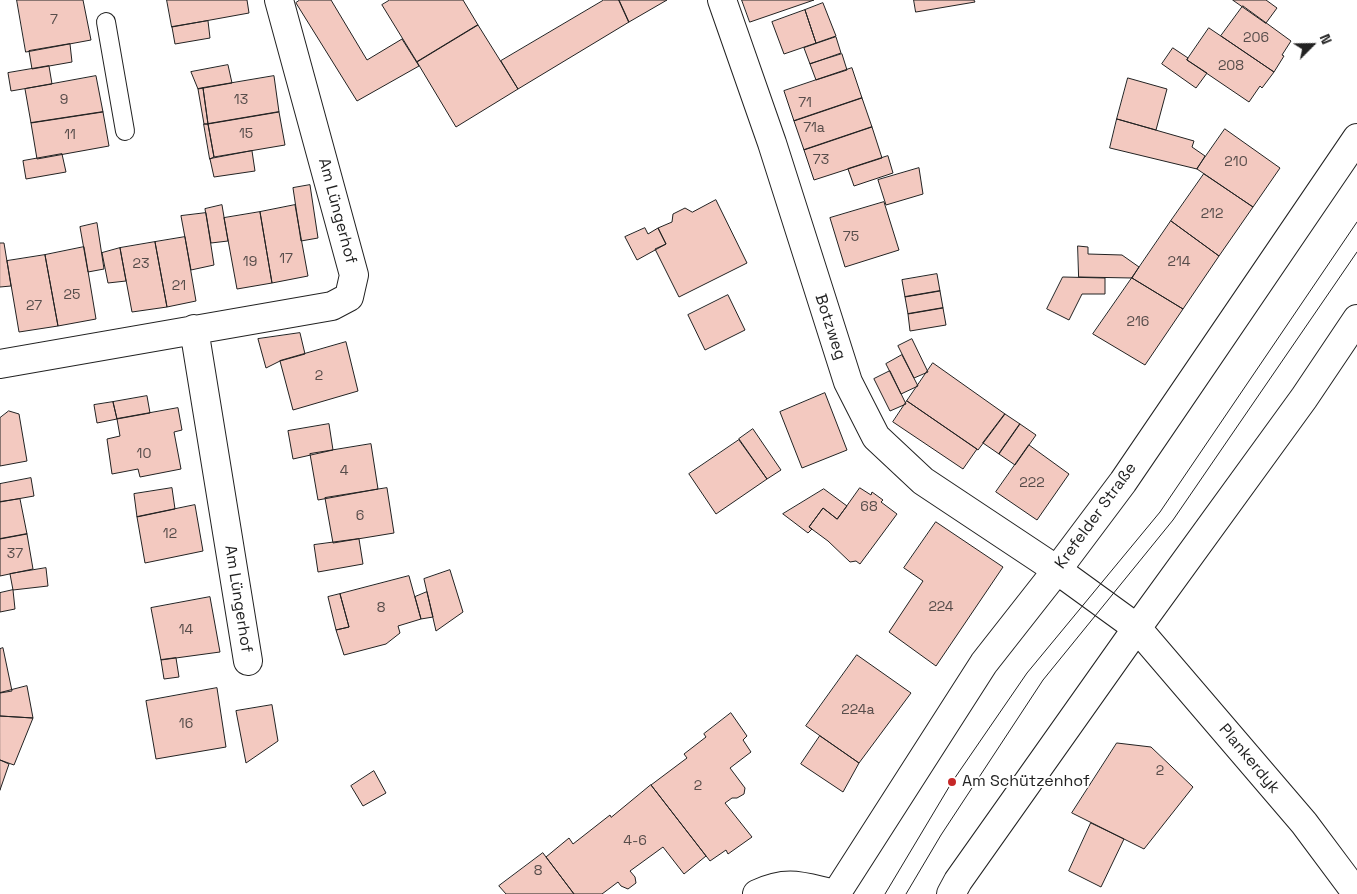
<!DOCTYPE html>
<html>
<head>
<meta charset="utf-8">
<style>
  body { margin:0 }
  #map { position:relative; width:1357px; height:894px; overflow:hidden; background:#fff; font-family:"Space Grotesk",sans-serif }
  canvas { display:block }
  .north { position:absolute; left:1287px; top:20px; width:50px; height:50px; -webkit-text-stroke:4px #fff; paint-order:stroke; rotate:67deg; font-size:14px; font-weight:700; line-height:20px; text-align:center; color:#222 }
  .north::after { content:''; display:block; margin:auto; width:18px; height:22px; background:#222; clip-path:polygon(50% 0,100% 100%,50% 72%,0 100%) }
</style>
</head>
<body>
<div id="map">
<canvas width="1357" height="894"></canvas>
<div class="north">N</div>
</div>
<script>
const ctx = document.querySelector('canvas').getContext('2d');
ctx.lineJoin = 'round';
function paint(path, color) { ctx.fillStyle = color; ctx.fill(path, 'evenodd'); }
function strokePath(path, color, width, dash) { ctx.strokeStyle = color; ctx.lineWidth = width; ctx.lineCap = dash ? 'butt' : 'round'; ctx.setLineDash(dash || []); ctx.stroke(path); }
function label(font, color, halo, rows, align = 'center') {
  ctx.font = font + ' "Space Grotesk",sans-serif'; ctx.lineWidth = 4; ctx.setLineDash([]); ctx.textBaseline = 'middle'; ctx.strokeStyle = halo; ctx.fillStyle = color; for (const [text, x, y, turn = 0] of rows) {
    ctx.save(); ctx.translate(x, y); ctx.rotate((+turn || 0) * Math.PI / 180); ctx.textAlign = isNaN(turn) ? turn : align; if (halo) ctx.strokeText(text, 0, 0); ctx.fillText(text, 0, 0); ctx.restore();
  }
}
const building = new Path2D(`
  M17 0H83L91 40 26 52Z
  M167 0H247L249 13 172 27Z
  M300 0H331L367 60 402 39 419 66 357 101 296 3Z
  M390 0H463L478 25 417 62 382 5Z
  M604 0H619L629 22 518 89 501 61Z
  M619 0H667L629 22Z
  M742 0H814L750 22Z
  M914 0H974L975 2 916 12Z
  M1233 0H1266L1277 8 1266 23Z
  M823 3 836 36 816 43 805 10Z
  M1243 6 1291 41 1282 55 1284 56 1274 72 1221 36Z
  M805 10 816 43 784 54 772 22Z
  M208 21 210 38 175 44 172 27Z
  M478 25 518 89 456 127 417 62Z
  M1209 28 1274 72 1262 88 1260 86 1249 102 1187 60Z
  M836 37 841 53 810 64 804 48Z
  M70 44 72 62 32 69 29 51Z
  M1173 48 1188 58 1187 60 1207 73 1196 88 1162 64Z
  M842 54 847 70 816 80 810 64Z
  M228 65 232 83 198 89 191 72Z
  M49 66 52 84 11 91 8 73Z
  M852 68 862 98 794 121 784 91Z
  M96 76 103 112 31 123 25 89Z
  M274 76 279 112 208 124 203 88Z
  M1128 78 1167 89 1156 130 1117 119Z
  M203 88 208 124H204L198 89Z
  M862 98 872 127 804 150 794 121Z
  M103 112 109 146 37 159 31 123Z
  M279 112 285 145 214 157 208 124Z
  M1117 119 1194 141 1192 147 1205 156 1197 169 1110 148Z
  M204 124H208L214 157 210 159Z
  M872 127 882 158 814 180 804 150Z
  M1225 129 1280 168 1253 207 1197 169Z
  M252 151 255 171 214 177 210 159Z
  M62 154 66 172 26 179 23 161Z
  M888 156 893 173 854 186 848 169Z
  M919 168 923 194 886 205 878 180Z
  M1204 174 1253 207 1219 256 1171 221Z
  M310 185 318 238 301 241 293 188Z
  M716 200 747 263 679 297 655 249 666 244 658 228 672 222 673 214 685 208 692 212Z
  M884 202 899 250 845 267 830 218Z
  M222 205 228 241 211 243 205 209Z
  M295 205 308 276 272 283 260 212Z
  M260 212 272 283 237 289 224 218Z
  M206 213 214 265 191 270 181 216Z
  M1171 221 1219 256 1183 309 1132 278Z
  M97 223 104 269 88 272 80 227Z
  M645 228 648 234 658 228 666 244 637 260 625 237Z
  M185 237 196 301 167 307 155 242Z
  M155 242 167 307 132 312 120 248Z
  M0 243H4L11 286 0 287Z
  M1078 246 1088 247V254L1122 255 1139 267 1132 278 1079 277Z
  M84 247 96 319 58 326 45 255Z
  M120 248 126 281 108 283 102 253Z
  M45 255 58 326 19 332 7 261Z
  M937 274 940 291 905 297 902 280Z
  M1063 277 1105 278V294H1082L1069 320 1047 309Z
  M1132 278 1183 309 1145 365 1093 334Z
  M940 291 943 308 908 314 905 297Z
  M728 295 745 330 705 350 688 315Z
  M943 308 946 325 910 331 908 314Z
  M300 333 305 354 280 361 266 368 258 339Z
  M912 339 928 372 914 378 898 346Z
  M346 342 358 391 293 410 280 361Z
  M902 355 918 386 901 394 886 364Z
  M933 363 1005 414 978 450 907 401Z
  M890 371 906 404 890 411 874 379Z
  M825 393 847 450 802 468 780 412Z
  M147 396 150 413 117 419 113 402Z
  M907 401 977 449 963 469 893 422Z
  M113 402 117 419 97 423 94 405Z
  M178 408 182 430 174 432 181 469 140 477 138 469 112 474 107 439 120 436 117 419Z
  M9 411 19 414 27 461 0 466V418Z
  M1005 414 1020 424 999 454 983 443Z
  M329 424 333 450 293 459 288 431Z
  M1020 424 1036 435 1015 465 999 454Z
  M753 429 781 470 767 479 739 439Z
  M739 440 767 479 716 514 689 474Z
  M371 444 378 489 318 500 310 454Z
  M1029 445 1069 474 1037 520 996 492Z
  M31 478 34 496 0 502V484Z
  M172 488 175 509 137 517 134 494Z
  M387 488 394 533 333 543 325 498Z
  M860 488 871 495 872 492 883 500 881 502 897 514 860 564 856 561 850 562 828 541 809 527 823 508 837 519Z
  M824 489 847 506 837 519 823 508 809 527 812 529 808 533 783 514Z
  M20 499 27 534 0 539V502Z
  M195 505 203 551 145 563 137 517Z
  M936 522 1003 567 936 666 889 632 923 581 904 568Z
  M27 534 33 569 0 576V539Z
  M359 539 363 564 318 572 314 545Z
  M46 568 48 586 13 590 10 574Z
  M450 570 463 612 436 631 424 579Z
  M409 576 421 619 398 626 400 633 386 644 344 655 336 630 349 627 340 594Z
  M13 590 15 609 0 612V593Z
  M427 592 433 617 421 619 415 597Z
  M340 594 349 627 336 630 328 597Z
  M210 597 220 652 161 660 151 608Z
  M3 648 12 691 0 693V649Z
  M857 655 911 693 859 763 806 726Z
  M176 658 179 677 164 679 161 660Z
  M27 686 33 718 0 716V693Z
  M217 688 226 747 156 759 146 701Z
  M272 705 278 741 246 763 236 711Z
  M731 713 747 736 743 740 751 752 730 768 745 788 744 794 737 798H732L725 803 752 837 728 854 726 850 710 861 651 785 687 758 684 754 706 737 704 734Z
  M0 716 33 718 14 765 0 760Z
  M820 736 859 763 843 792 801 764Z
  M1117 743 1151 747 1193 787 1144 849 1072 813Z
  M0 760 9 764 0 790Z
  M374 771 386 793 363 806 351 786Z
  M651 785 706 856 684 874 663 847 630 871 635 877 636 883 628 889 621 886 618 882 602 894H574L546 857 569 838 573 844 610 815 611 817Z
  M1091 823 1124 839 1101 887 1069 871Z
  M543 853 574 894H506L499 886Z`);
const lane = new Path2D(`
  M106 22 125 131`);
const street = new Path2D(`
  M722 0 772 143 848 382 876 437 923 481 1057 570 1137 628 1304 823 1357 894
  M194 329 248 661
  M0 364 332 306 349 297 354 275 279 0
  M757 894C789 879 803 887 835 894`);
const secondary = new Path2D(`
  M836 894 984 663 1057 570 1123 482 1357 138
  M951 894 958 881 1137 628 1304 398 1357 319`);
const tram = new Path2D(`
  M885 894 952 782 1027 673 1160 512 1357 222
  M906 894 941 835 1043 680 1173 520 1357 252`);
const markers = [
  [952,782,5,"#c62828"]
];
const numberNames = [
  ["7",54,20],
  ["206",1256,38],
  ["208",1231,66],
  ["9",64,100],
  ["13",241,100],
  ["71",805,103],
  ["71a",814,128],
  ["15",246,134],
  ["11",70,135],
  ["73",821,160],
  ["210",1236,162],
  ["212",1212,214],
  ["75",851,237],
  ["17",286,259],
  ["19",250,262],
  ["214",1179,262],
  ["23",141,264],
  ["21",179,286],
  ["25",72,295],
  ["27",34,306],
  ["216",1138,322],
  ["2",319,376],
  ["10",144,454],
  ["4",344,471],
  ["222",1032,483],
  ["68",869,507],
  ["6",360,516],
  ["12",170,534],
  ["37",15,554],
  ["224",941,607],
  ["8",381,608],
  ["14",186,630],
  ["224a",858,710],
  ["16",186,724],
  ["2",1160,771],
  ["2",698,786],
  ["4-6",635,841],
  ["8",538,871]
];
const streetNames = [
  ["Am Lüngerhof",337,211,75],
  ["Botzweg",830,327,72],
  ["Krefelder Straße",1096,516,-54],
  ["Am Lüngerhof",238,599,81],
  ["Plankerdyk",1249,759,50]
];
const poiNames = [
  ["Am Schützenhof",962,782]
];
paint(building, '#f3c9c0');
strokePath(building, '#222', 1);
strokePath(lane, '#222', 20);
strokePath(street, '#222', 30);
strokePath(secondary, '#222', 30);
strokePath(lane, '#fff', 18);
strokePath(street, '#fff', 28);
strokePath(secondary, '#fff', 28);
strokePath(tram, '#222', 1);
for (const [x, y, r, color] of markers) { const dot = new Path2D(); dot.arc(x, y, r, 0, 2 * Math.PI); ctx.fillStyle = color; ctx.fill(dot); strokePath(dot, '#fff', 2); }
label('14px', '#564c4a', null, numberNames);
label('16px', '#222', '#fff', streetNames);
label('16px', '#222', '#fff', poiNames, 'left');
</script>
</body>
</html>
